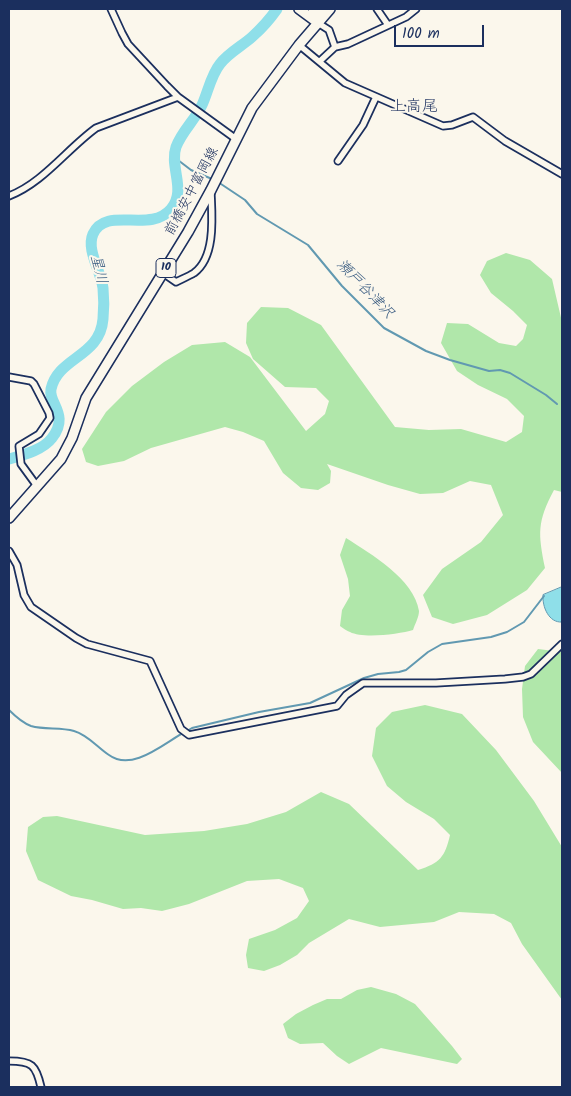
<!DOCTYPE html>
<html>
<head>
<meta charset="utf-8">
<style>
  body { margin:0 }
  #map { position:relative; width:571px; height:1096px; overflow:hidden; background:#fbf7ec; font-family:Kalam,sans-serif }
  canvas { display:block }
  .frame { position:absolute; inset:0; border:10px solid #1b2f5e; pointer-events:none }
  .scale { position:absolute; left:394px; top:25px; width:90px; height:22px; box-sizing:border-box; border:2px solid #1b2f5e; border-top:0; padding-left:6px; font-size:15px; line-height:18px; white-space:nowrap; color:#1b2f5e; -webkit-text-stroke:4px #fbf7ec; paint-order:stroke }
</style>
</head>
<body>
<div id="map">
<canvas width="571" height="1096"></canvas>
<div class="frame"></div>
<div class="scale">100 m</div>
</div>
<script>
const ctx = document.querySelector('canvas').getContext('2d');
ctx.lineJoin = 'round';
function paint(path, color) { ctx.fillStyle = color; ctx.fill(path, 'evenodd'); }
function strokePath(path, color, width, dash) { ctx.strokeStyle = color; ctx.lineWidth = width; ctx.lineCap = dash ? 'butt' : 'round'; ctx.setLineDash(dash || []); ctx.stroke(path); }
function label(font, color, halo, rows, align = 'center') {
  ctx.font = font + ' Kalam,"Klee One",sans-serif'; ctx.lineWidth = 4; ctx.setLineDash([]); ctx.textBaseline = 'middle'; ctx.strokeStyle = halo; ctx.fillStyle = color; for (const [text, x, y, turn = 0] of rows) {
    ctx.save(); ctx.translate(x, y); ctx.rotate((+turn || 0) * Math.PI / 180); ctx.textAlign = isNaN(turn) ? turn : align; if (halo) ctx.strokeText(text, 0, 0); ctx.fillText(text, 0, 0); ctx.restore();
  }
}
const green = new Path2D(`
  M506 253 530 260 552 279 562 322V492L554 490C537 522 538 533 545 568L527 590 487 615 453 624 432 617 423 595 442 569 481 542 503 515 491 485 470 481 443 493 420 494 388 485 327 464 331 471 330 483 318 490 301 488 283 473 264 441 243 432 225 427 151 448 124 461 98 466 86 462 82 449 106 412 132 386 164 362 192 345 225 342 250 357 306 431 325 414 329 401 316 388 285 387 253 359 246 343 247 323 261 307 288 308 321 325 395 427 429 430 461 429 506 442 522 432 524 416 507 399 478 385 457 371 441 343 447 323 468 324 499 343 516 346 523 339 527 325 513 311 491 293 480 275 487 261Z
  M346 538C371 554 414 579 419 611 419 617 415 624 413 630 400 634 363 639 350 632 347 631 343 628 340 626L342 610 350 596 348 579 340 555Z
  M538 649 562 652V773L533 742 523 717 522 689 525 666Z
  M425 705 462 714 496 750 534 801 562 847V1000L522 944 511 923 494 914 459 912 434 922 380 927 349 919 309 943 297 955 280 965 264 971 248 968 246 955 249 939 275 930 297 918 309 901 303 888 279 879 247 881 189 904 162 911 141 908 123 909 92 900 71 896 38 880 26 851 28 827 43 817 57 816 145 835 204 831 247 824 286 812 321 792 349 804 418 870C440 863 445 857 450 835L434 819 406 802 387 786 372 756 376 728 392 712Z
  M371 987 396 994 415 1004 452 1046 462 1059 457 1064 381 1048 349 1064 337 1056 323 1043 300 1044 288 1038 283 1024 296 1014 313 1005 327 999H341L357 990Z`);
const water = new Path2D(`
  M562 587V622C549 623 542 607 543 595Z`);
const stream = new Path2D(`
  M174 157 191 170 212 179
  M218 182 245 200 257 214 308 245 342 286 384 328 426 351 450 360 489 371 500 370 510 373 546 395 557 404
  M9 710C15 716 23 723 31 726 45 730 60 727 74 731 88 735 97 747 109 755 132 772 163 744 183 733
  M187 731 192 728 259 712 310 703 364 678 378 674 399 672 406 670 428 652 442 644 491 637 507 632 524 622 544 596`);
const river = new Path2D(`
  M9 459C23 455 43 450 52 438 70 415 48 403 51 389 58 357 100 357 103 319 104 309 104 298 103 288 101 271 86 250 93 234 106 205 150 234 171 209 187 190 169 167 176 147 182 131 195 120 202 105 208 92 211 75 220 64 228 53 242 46 252 37 261 29 270 19 277 9`);
const street = new Path2D(`
  M111 9 122 33 128 44 167 86 178 97 236 139
  M377 9 388 25
  M318 23 329 30 335 47
  M299 45 345 83 443 126 452 125 473 117 505 141 562 174
  M320 61 335 47 348 44 406 17 416 9
  M338 161 363 125 376 97
  M9 196C43 183 67 149 96 128L178 97
  M163 273 176 282C182 279 189 276 194 273 216 257 212 216 211 193
  M9 377 31 381 34 384 49 413 50 418 39 434 19 446 21 464 37 486
  M9 551 17 565 24 595 31 607 76 638 87 644 150 661 181 729 189 735 337 706 346 695 363 683H436L505 679 523 677 531 674 562 644
  M9 1061C32 1061 36 1065 41 1087`);
const primary = new Path2D(`
  M299 9 318 23
  M313 9 324 16
  M9 518 61 459 72 438 86 398 188 232 211 190 252 108 299 45 330 9`);
const shields = [
  [166,268,20]
];
const shieldNames = [
  ["10",166,268]
];
const streetNames = [
  ["前橋安中富岡線",193,192,-62]
];
const waterNames = [
  ["星川",97,270,76],
  ["瀬戸谷津沢",364,290,46]
];
const quarterNames = [
  ["上高尾",414,108]
];
paint(green, '#b0e7aa');
paint(water, '#8fdfe9');
strokePath(water, '#6199b1', 1);
strokePath(stream, '#6199b1', 2);
strokePath(river, '#8fdfe9', 11);
strokePath(street, '#1b2f5e', 9);
strokePath(primary, '#1b2f5e', 12);
strokePath(street, '#fbf7ec', 5.5);
strokePath(primary, '#fbf7ec', 9);
for (const [x, y, w] of shields) { const box = new Path2D(); box.roundRect(x - w / 2, y - 9.5, w, 19, 4); ctx.fillStyle = '#fbf7ec'; ctx.fill(box); strokePath(box, '#1b2f5e', 1); }
label('bold 12px', '#1b2f5e', null, shieldNames);
label('14px', '#1b2f5e', '#fbf7ec', streetNames);
label('italic 15px', '#385b81', '#fbf7ec', waterNames);
label('16px', '#1b2f5e', '#fbf7ec', quarterNames);
</script>
</body>
</html>
